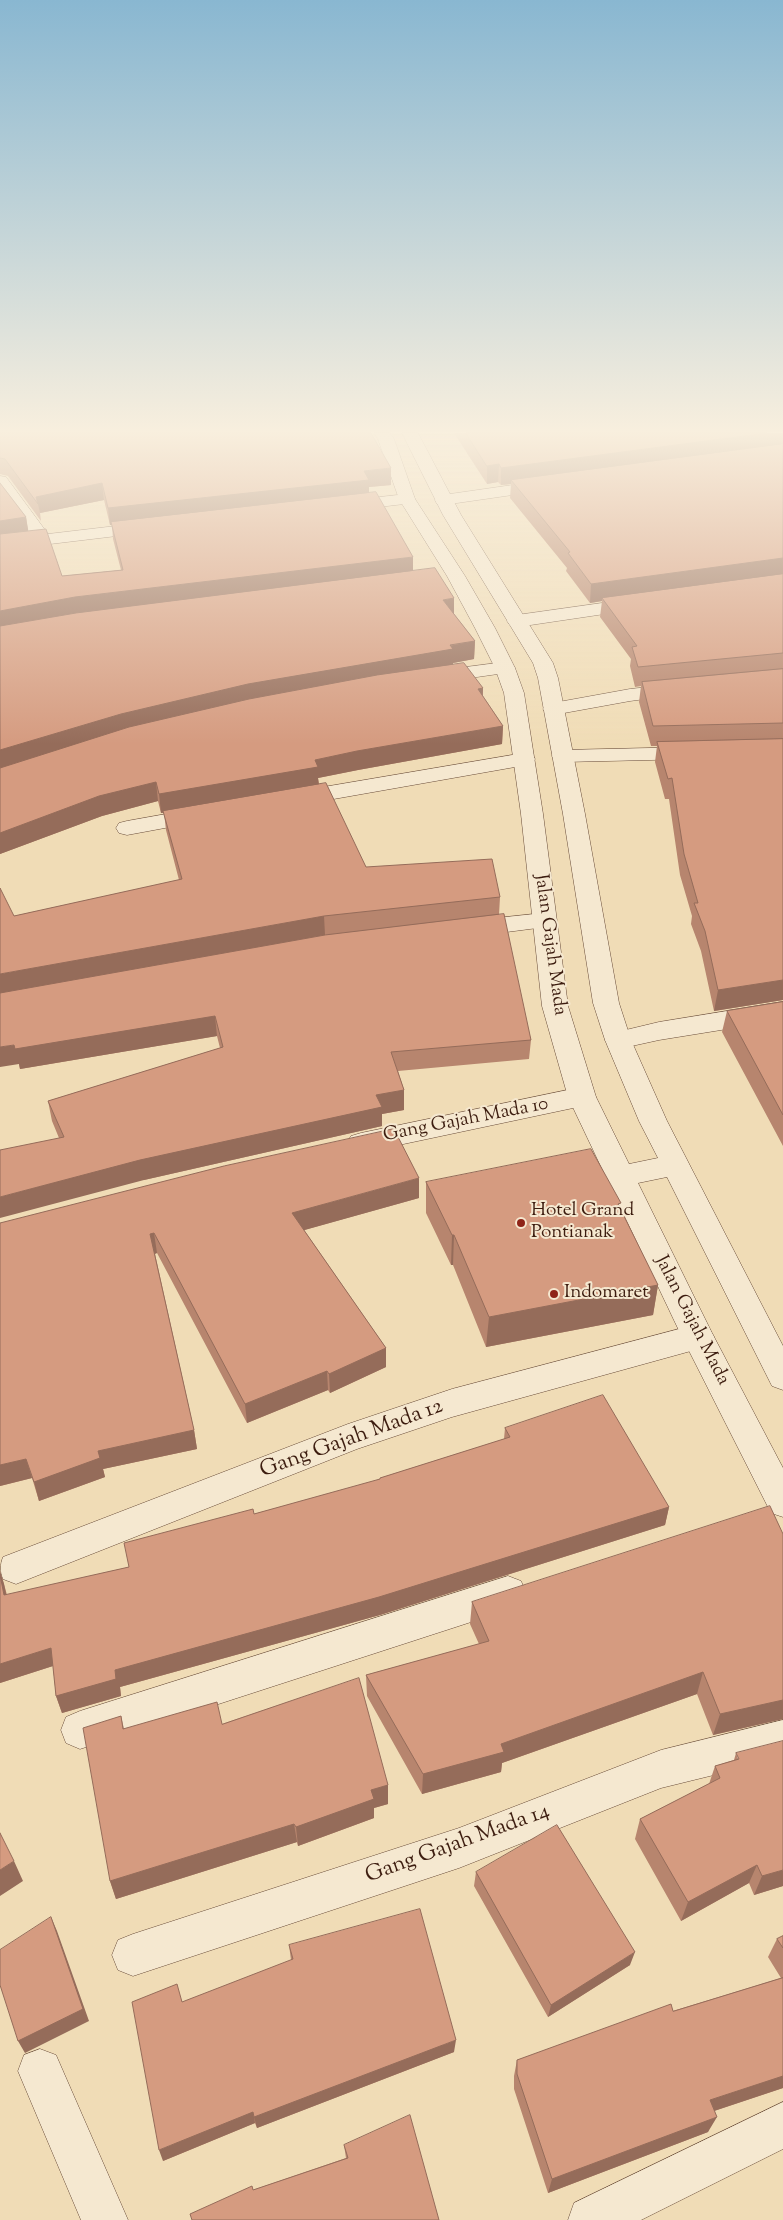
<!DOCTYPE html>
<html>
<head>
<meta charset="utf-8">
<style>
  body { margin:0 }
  canvas { display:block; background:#f0dcb6 }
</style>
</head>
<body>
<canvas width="783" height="2220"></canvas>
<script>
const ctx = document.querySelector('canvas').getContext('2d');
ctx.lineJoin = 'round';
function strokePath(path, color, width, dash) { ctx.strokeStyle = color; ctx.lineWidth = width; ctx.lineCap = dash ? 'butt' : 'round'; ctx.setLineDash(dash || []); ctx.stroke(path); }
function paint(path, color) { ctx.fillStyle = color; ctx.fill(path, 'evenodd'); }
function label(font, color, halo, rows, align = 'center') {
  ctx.font = font + ' "Sorts Mill Goudy",serif'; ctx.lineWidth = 4; ctx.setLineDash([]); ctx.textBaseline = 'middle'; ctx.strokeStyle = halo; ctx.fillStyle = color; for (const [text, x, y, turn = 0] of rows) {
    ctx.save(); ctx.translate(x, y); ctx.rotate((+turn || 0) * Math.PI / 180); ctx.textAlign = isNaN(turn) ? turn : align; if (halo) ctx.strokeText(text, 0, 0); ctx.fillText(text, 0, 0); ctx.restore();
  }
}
const minor = new Path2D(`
  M0 476 6 477 48 534 150 522 156 523 159 527 156 531 150 532 0 550V540L32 536 0 493Z
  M548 480 554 481 556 485 554 489 443 505 437 504 435 500 437 496 443 495Z
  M407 494 413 495 415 499 413 503 344 511 338 510 335 506 338 502 344 501Z
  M638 598 645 600 647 604 645 608 517 627 510 625 507 621 510 617 517 615Z
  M505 662 512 664 515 668 512 672 435 683 428 681 425 677 428 673 435 671Z
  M677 684 684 686 687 690 684 694 630 701 553 715 546 713 543 709 546 705 553 703 630 689Z
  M694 747 702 748 705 753 702 758 694 759 563 762 555 761 552 756 555 751 563 750Z
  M524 753 532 754 535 759 532 764 294 806 286 804 283 799 286 794 294 792Z
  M200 808 208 810 211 815 208 820 127 835 119 833 116 828 119 823 127 821Z
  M544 913 553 916 556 921 553 926 468 937 459 934 456 929 459 924 468 921Z
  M783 1002V1020L659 1040 618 1049 609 1046 605 1040 609 1034 659 1022Z
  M582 1087 592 1090 596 1097 592 1104 361 1153 351 1150 347 1143 351 1136 361 1133Z
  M698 1324 709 1328 714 1337 709 1346 452 1417 357 1449 16 1584 3 1579C0 1571 0 1565 3 1557L348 1424 452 1389Z
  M508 1576 521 1581 526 1593 521 1605 508 1610 80 1749 66 1743 61 1730 66 1717 80 1711Z
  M783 1720V1758L661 1788 459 1868 133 1976 118 1970 112 1955 118 1940 133 1934 459 1828 661 1750Z
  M40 2049 56 2055 128 2220H81L18 2071 24 2055Z
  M783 2102V2149L641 2220H568L574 2203Z`);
const tertiary = new Path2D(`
  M374 433H390L394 439 415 499 465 576 495 628 515 668 524 693 543 814 568 1006 596 1097 629 1164 658 1158 639 1121 605 1040 593 1003 563 814 538 678 533 663 443 515 402 433H418L461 515 553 663 558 678 585 814 619 1003 631 1040 667 1121 783 1346V1390L772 1386 667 1177 638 1183 712 1333 783 1468V1517L771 1513 682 1337 568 1097 542 1006 521 814 504 693 495 668 475 628 447 576 399 499 378 439Z`);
const wall = new Path2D(`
  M0 433 391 485 369 487V493L413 571 454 614 475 641 474 659 453 663V664L483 688V696L503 726 502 744 358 770 318 778 319 784 366 867 500 897 499 915 531 1040 529 1059 398 1071 404 1090V1110L382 1114V1126L144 1180 59 1138 52 1121 48 1101 220 1048 217 1036 20 1069 19 1064 14 916 179 880 166 830 164 813H161L158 801 102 816 0 854V483L26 517 28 531 62 576 121 570 113 539 112 525H110L104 500 40 513 41 521 8 476 0 474Z
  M454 433H783V1000L714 1011 701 951 691 924 692 916 680 875 669 799H665L655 762 657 746H651L639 702 641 686 635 687 630 666 631 659 600 617 602 601 590 603 566 571 567 568 510 498 511 484 501 485 498 482 487 484Z
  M783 1002V1146L722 1032 727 1011Z
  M426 1182 620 1208 658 1285 653 1315 486 1347 453 1265H451L426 1213Z
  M419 1198 304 1230 386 1348V1367L330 1393 328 1390 247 1423 157 1253 155 1254 194 1430 197 1449 103 1469 105 1477 39 1501 32 1478 0 1486V1223Z
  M505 1428 669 1507 665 1525 380 1615 120 1687 121 1696 62 1713 56 1696 53 1666 0 1683V1571L4 1584 7 1595 129 1567 254 1514 380 1480V1478L504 1439Z
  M783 1534V1719L713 1735 697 1694 502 1763 501 1772 422 1794 367 1696 366 1675 479 1644 470 1624 472 1602Z
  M121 1716 124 1729 222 1724 388 1785V1804L374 1808V1818L298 1846 297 1842 116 1899 110 1881Z
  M736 1753 783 1886 754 1895 749 1883 681 1921 635 1839 640 1819 709 1784 715 1766 734 1760Z
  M476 1872 630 1965 548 2017 474 1886Z
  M783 1936V2088L714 2111 708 2132 548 2193 514 2089V2076L517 2060 673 2011 781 1978 768 1957 777 1939Z
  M289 1945 454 2052 257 2128 255 2123 163 2161 291 1960Z
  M344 2145 439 2220 253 2190 346 2158Z`);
const shadedWall = new Path2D(`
  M767 433H783V448L511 480V484L501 485V468Z
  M499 464 498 482 487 484V466Z
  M391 468V485L369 487V496L110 525 108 508 364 471Z
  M102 483 104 500 40 513 38 504 36 497Z
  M26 517 29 535 0 539V521Z
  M413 557V574L0 629V611L75 597Z
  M783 558V576L602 598V601L590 603 591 584Z
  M454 598V616L443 600Z
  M475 641 474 659 453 663V667L0 770V750L121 714 248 684Z
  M483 688 482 707 478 689Z
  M503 726 502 744 358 770 318 778 319 786 161 813 159 794 357 751Z
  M156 782 158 801 102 816 0 854V833L99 796Z
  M324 916 325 935 0 994V974Z
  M783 980V1000L714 1011 718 990Z
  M215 1016 217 1036 20 1069 19 1064 0 1067V1047Z
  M404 1090V1110L382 1114V1126L144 1180 0 1218V1197L376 1095Z
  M419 1178V1198L294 1233 292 1213Z
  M154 1233 157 1253 154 1254 150 1234Z
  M452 1235H454L453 1265H451Z
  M658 1285 653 1315 486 1347 489 1317Z
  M386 1348V1367L330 1393 329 1374Z
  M327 1371 328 1390 247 1423 245 1404Z
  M194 1430 197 1449 103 1469 105 1477 39 1501 34 1482 98 1451Z
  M26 1459 32 1478 0 1486V1465Z
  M669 1507 665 1525 380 1615 120 1687 121 1696 62 1713 56 1696 115 1670Z
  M0 1571 4 1584 10 1613 4 1595 0 1575Z
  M51 1648 56 1665 0 1683V1664Z
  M703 1672 697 1694 502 1763 501 1772 422 1794 423 1774 501 1744Z
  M783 1700V1719L713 1735 720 1714Z
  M388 1785V1804L374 1808V1818L298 1846 296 1827 371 1790Z
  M294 1824 297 1842 116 1899 110 1881Z
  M14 1861 23 1881 0 1896V1870Z
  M757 1865 749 1883 681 1921 688 1902Z
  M783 1870V1886L754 1895 762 1876Z
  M51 1917 57 1931 89 2021 25 2053 18 2041Z
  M635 1952 630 1965 548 2017 551 2005Z
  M456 2040 454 2052 257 2128 254 2117Z
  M783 2076V2088L702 2115 710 2100Z
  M253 2112 255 2123 163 2161 159 2150Z
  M717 2117 708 2132 548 2193 552 2179Z`);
const building = new Path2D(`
  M0 433H371L391 468 364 471 369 480 108 508 102 483 36 497 38 504 5 459 0 458Z
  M466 433H767L501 468 499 464 487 466Z
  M783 444V558L591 584 568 553 570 552 511 480Z
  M0 483 26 517 0 521Z
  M376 492 413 557 75 597 0 611V534L46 529 62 576 123 570 111 522Z
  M435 568 454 598 443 600 475 641 450 645 453 649 248 684 121 714 0 750V626L76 613Z
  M783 574V653L638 667 632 647 637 646 602 598Z
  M464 663 483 688 478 689 503 726 357 751 315 760 318 767 159 794 156 782 99 796 0 833V768L129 727 249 699 377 675Z
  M783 669V723L653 726 642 682Z
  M783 739V980L718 990 705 931 694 903H698L684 854 672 778 668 779 657 742Z
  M326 783 366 867 492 859 500 897 324 916 0 974V888L14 916 182 879 163 811Z
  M504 914 531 1040 391 1052 404 1090 376 1095 382 1107 140 1160 0 1197V1150L64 1137 48 1101 223 1047 215 1016 15 1049 14 1045 0 1047V993L325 935Z
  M783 1002V1115L727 1011Z
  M394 1129 419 1178 292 1213 386 1348 329 1374 327 1371 245 1404 154 1233 150 1234 194 1430 98 1451 100 1458 34 1482 26 1459 0 1465V1223L224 1166Z
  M591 1149 621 1203 618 1204 658 1285 489 1317 454 1235H452L426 1182Z
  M603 1395 669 1507 379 1597 115 1670 116 1679 56 1696 51 1648 0 1664V1575L4 1595 129 1567 124 1543 253 1509 254 1514 380 1479V1478L510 1437 505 1428Z
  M770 1506 783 1534V1700L720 1714 703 1672 501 1744 504 1752 423 1774 366 1675 489 1641 472 1602Z
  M359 1678 388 1785 371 1790 374 1799 296 1827 294 1824 110 1881 83 1728 121 1716 123 1729 217 1702 222 1724Z
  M783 1741V1870L762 1876 757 1865 688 1902 640 1819 720 1778 715 1766 739 1759 736 1753Z
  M557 1825 635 1952 551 2005 476 1872Z
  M0 1833 14 1861 0 1870Z
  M420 1909 456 2040 254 2117 253 2112 159 2150 132 2002 177 1984 182 2002 293 1959 289 1945Z
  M51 1917 83 2009 18 2041 0 1985V1950Z
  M783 1936V1948L777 1939Z
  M783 1978V2076L710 2100 717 2117 552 2179 517 2074V2060L671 2004 673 2011Z
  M410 2115 439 2220H192L190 2214 252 2186 253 2190 348 2158 344 2145Z`);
const markers = [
  [521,1223,5,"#8f2418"],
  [554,1294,5,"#8f2418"]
];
const streetNames = [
  ["Jalan Gajah Mada",549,945,82],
  ["Gang Gajah Mada 10",466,1121,-11],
  ["Jalan Gajah Mada",691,1321,63]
];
const poiNames = [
  ["Hotel Grand",531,1212],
  ["Pontianak",531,1234],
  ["Indomaret",564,1294]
];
const nearStreetnames = [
  ["Gang Gajah Mada 12",352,1440,-20],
  ["Gang Gajah Mada 14",458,1845,-20]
];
strokePath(minor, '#694c39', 1);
strokePath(tertiary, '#694c39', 1);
paint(minor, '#f5e8d0');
paint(tertiary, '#f5e8d0');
paint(wall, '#b7856e');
paint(shadedWall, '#956c5a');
paint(building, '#d59b80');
strokePath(building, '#956c5a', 1);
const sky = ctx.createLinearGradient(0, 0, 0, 744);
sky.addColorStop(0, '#89b7d1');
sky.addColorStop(0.58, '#f8efde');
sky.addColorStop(1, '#f8efde00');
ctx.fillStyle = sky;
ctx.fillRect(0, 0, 783, 744);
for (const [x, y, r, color] of markers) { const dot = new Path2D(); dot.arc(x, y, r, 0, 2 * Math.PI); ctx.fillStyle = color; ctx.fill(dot); strokePath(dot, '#f5e8d0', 2); }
label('19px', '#3c1c0f', '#f5e8d0', streetNames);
label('19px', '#3c1c0f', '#f5e8d0', poiNames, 'left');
label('22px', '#3c1c0f', '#f5e8d0', nearStreetnames);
</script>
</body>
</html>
